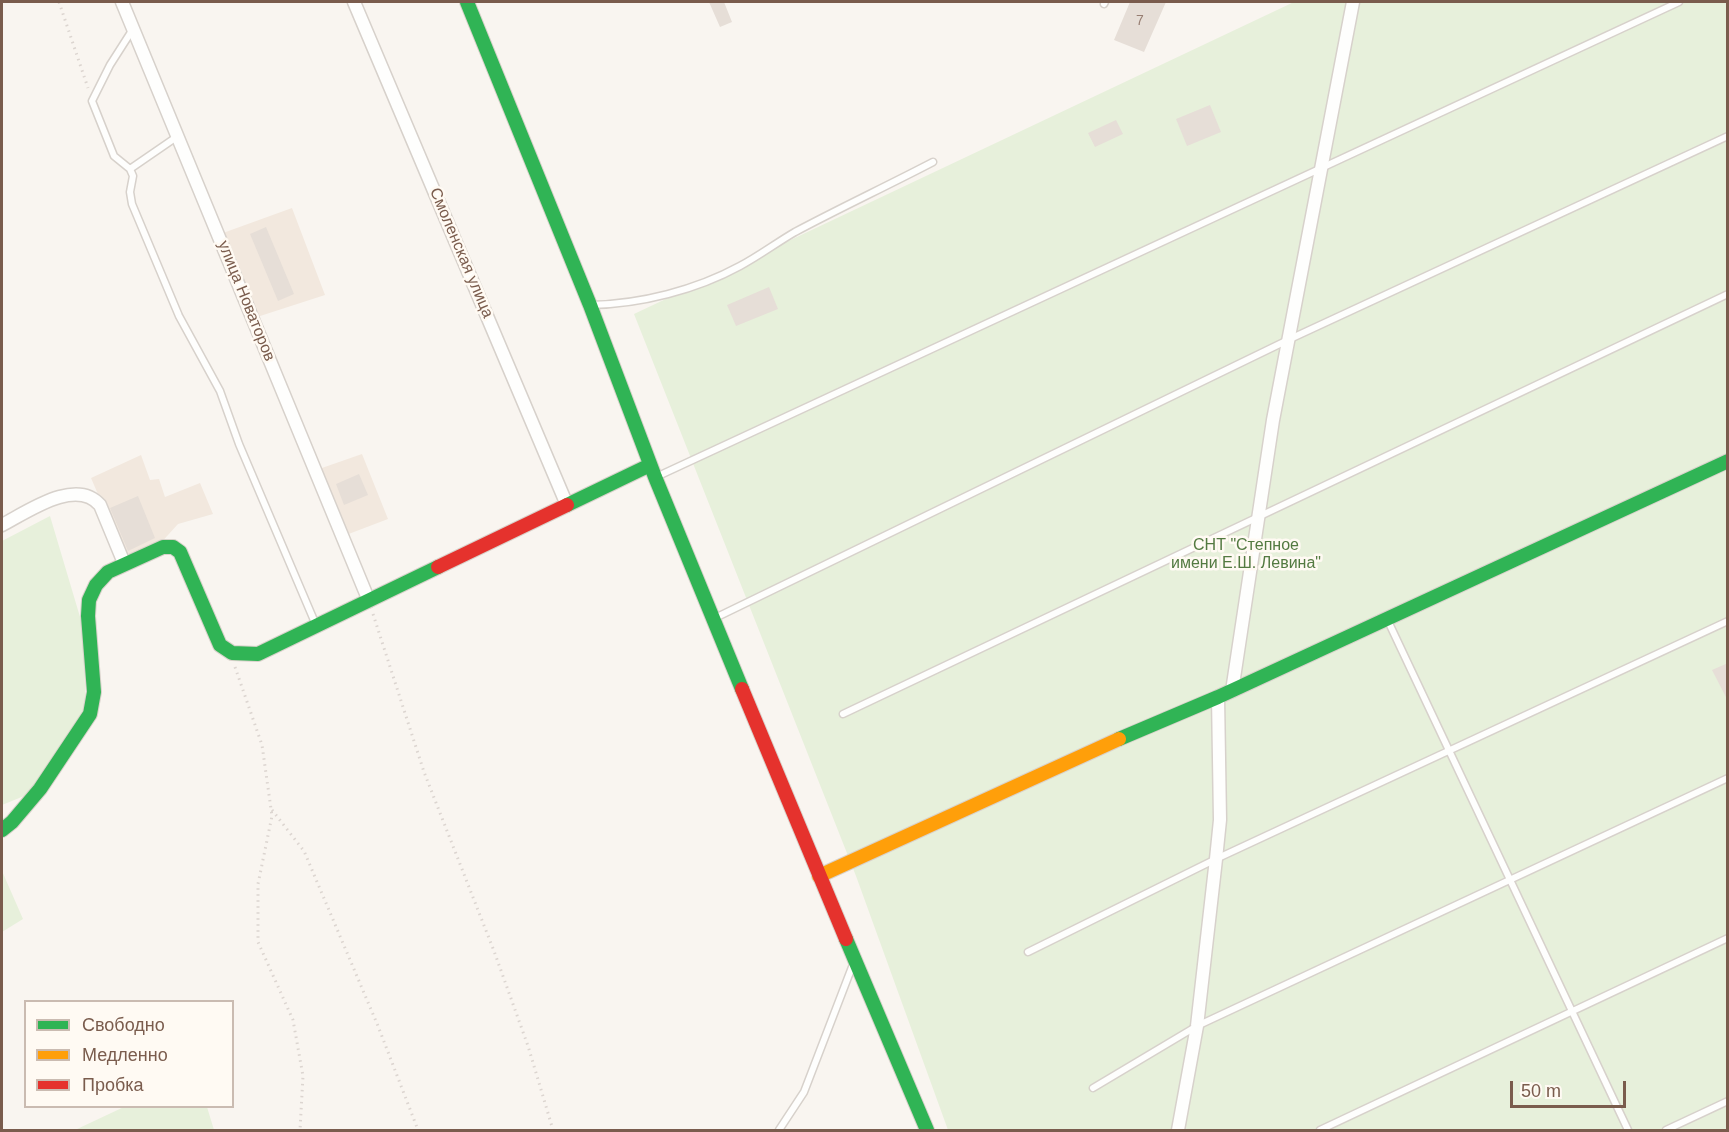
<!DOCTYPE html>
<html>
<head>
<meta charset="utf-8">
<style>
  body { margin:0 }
  #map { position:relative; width:1729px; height:1132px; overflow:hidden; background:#f9f5f0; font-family:Helvetica,sans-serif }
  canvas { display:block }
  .frame { position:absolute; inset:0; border:3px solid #7a5c4d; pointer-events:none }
  .legend { position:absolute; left:24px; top:1000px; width:210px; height:108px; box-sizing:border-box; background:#fffaf3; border:2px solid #cabbb1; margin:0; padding:8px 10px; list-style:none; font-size:18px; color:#7a5c4d }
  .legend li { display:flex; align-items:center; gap:12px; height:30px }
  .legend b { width:30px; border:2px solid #cabbb1 }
  .scale { position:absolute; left:1510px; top:1081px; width:116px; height:27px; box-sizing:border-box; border:3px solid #7a5c4d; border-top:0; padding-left:8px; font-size:18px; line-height:21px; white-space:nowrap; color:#7a5c4d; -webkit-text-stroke:4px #fffaf3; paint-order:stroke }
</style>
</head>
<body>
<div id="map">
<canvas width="1729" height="1132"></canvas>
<div class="frame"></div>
<ul class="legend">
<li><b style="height:8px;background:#30b455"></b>Свободно</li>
<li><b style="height:8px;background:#ff9f0a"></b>Медленно</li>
<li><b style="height:8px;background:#e5322d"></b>Пробка</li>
</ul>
<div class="scale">50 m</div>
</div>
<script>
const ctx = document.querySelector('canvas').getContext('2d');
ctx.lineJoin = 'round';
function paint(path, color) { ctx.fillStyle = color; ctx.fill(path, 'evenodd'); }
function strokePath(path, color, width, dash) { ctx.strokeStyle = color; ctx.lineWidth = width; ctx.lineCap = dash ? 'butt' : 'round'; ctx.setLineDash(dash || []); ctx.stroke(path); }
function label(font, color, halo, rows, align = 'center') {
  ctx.font = font + ' Helvetica,sans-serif'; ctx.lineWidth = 5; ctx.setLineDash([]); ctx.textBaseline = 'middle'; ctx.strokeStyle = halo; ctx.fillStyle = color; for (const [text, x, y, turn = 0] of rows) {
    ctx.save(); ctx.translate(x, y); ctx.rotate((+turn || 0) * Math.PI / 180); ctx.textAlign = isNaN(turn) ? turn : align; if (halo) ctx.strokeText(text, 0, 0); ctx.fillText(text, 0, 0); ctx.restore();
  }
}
const residential = new Path2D(`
  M292 208 325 295 257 317 223 233Z
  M362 454 388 519 346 535 319 469Z
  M141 455 150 480 159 479 165 497 200 483 213 514 178 524 158 546 125 557 91 478Z`);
const green = new Path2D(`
  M1294 2H1727V1130H948L856 876 634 314Z
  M50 516 83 627 86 714 29 794 2 805V541Z
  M2 871 23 919 2 932Z
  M126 1106 207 1107 214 1130H75Z`);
const building = new Path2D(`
  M709 2H724L732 22 720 27Z
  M1130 2H1166L1144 52 1114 40Z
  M1210 105 1221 132 1187 146 1176 119Z
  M1116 120 1123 134 1095 147 1088 133Z
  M266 227 294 294 278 301 250 234Z
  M769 287 778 309 736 326 727 305Z
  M359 474 368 495 344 505 336 484Z
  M138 496 155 538 128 551 110 508Z
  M1728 663V701L1712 670Z`);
const path = new Path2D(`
  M59 2 88 88
  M373 614 424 772 494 951 528 1046 553 1130
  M235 667 262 745 272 816 258 884V942L293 1020 303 1076 300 1130
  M272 810 304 851 378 1026 418 1130`);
const lane = new Path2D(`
  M1104 4 1105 2
  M133 29 110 65 92 101 114 156 130 169 133 176 130 192 132 204 179 316 220 391 239 444 316 625
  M130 169 178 136
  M591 305C641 304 696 290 740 266 759 256 776 243 795 232 840 208 887 186 933 162
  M656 477 1679 2
  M715 618 1290 339 1728 136
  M1388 621 1628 1130
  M843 714 1728 294
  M1028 952 1216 859 1728 621
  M1093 1088 1197 1026 1728 778
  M779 1130 804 1092 852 967
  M1320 1130 1728 938
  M1666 1130 1728 1101`);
const street = new Path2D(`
  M122 2 369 601
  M354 2 567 505
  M2 525C27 512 76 477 100 505L124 563
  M1232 691 1273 420 1353 2
  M1178 1130 1197 1026 1216 859 1220 820 1218 697`);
const fast = new Path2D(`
  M467 2 590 305 655 477 742 689
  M567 505 650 465
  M1119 739 1218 697 1728 461
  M2 830 12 822 40 789 90 714 94 692 88 616 89 600 96 585 108 572 163 547H173L180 552 220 645 232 653 258 654 438 567
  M846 939 927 1130`);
const slow = new Path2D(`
  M819 876 1119 739`);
const jam = new Path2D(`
  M438 567 567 505
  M742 689 846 939`);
const numberNames = [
  ["7",1140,21]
];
const streetNames = [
  ["Смоленская улица",461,253,67],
  ["улица Новаторов",246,301,68]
];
const parkNames = [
  ["СНТ \"Степное",1246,546],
  ["имени Е.Ш. Левина\"",1246,564]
];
paint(residential, '#f2e8de');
paint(green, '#e7f0db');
paint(building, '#e6ded7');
strokePath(lane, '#d7d1cb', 9);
strokePath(street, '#d7d1cb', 15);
strokePath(fast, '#d9d2cb', 16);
strokePath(slow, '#d9d2cb', 16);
strokePath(jam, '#d9d2cb', 16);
strokePath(path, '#dcd5d0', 3, [1.5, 4.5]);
strokePath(lane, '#fefefd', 6);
strokePath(street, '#fefefd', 12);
strokePath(fast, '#30b455', 14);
strokePath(slow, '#ff9f0a', 14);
strokePath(jam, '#e5322d', 14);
label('14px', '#977e72', null, numberNames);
label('16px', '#7a5c4d', '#fffaf3', streetNames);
label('16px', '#537a41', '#fffaf3', parkNames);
</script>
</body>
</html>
